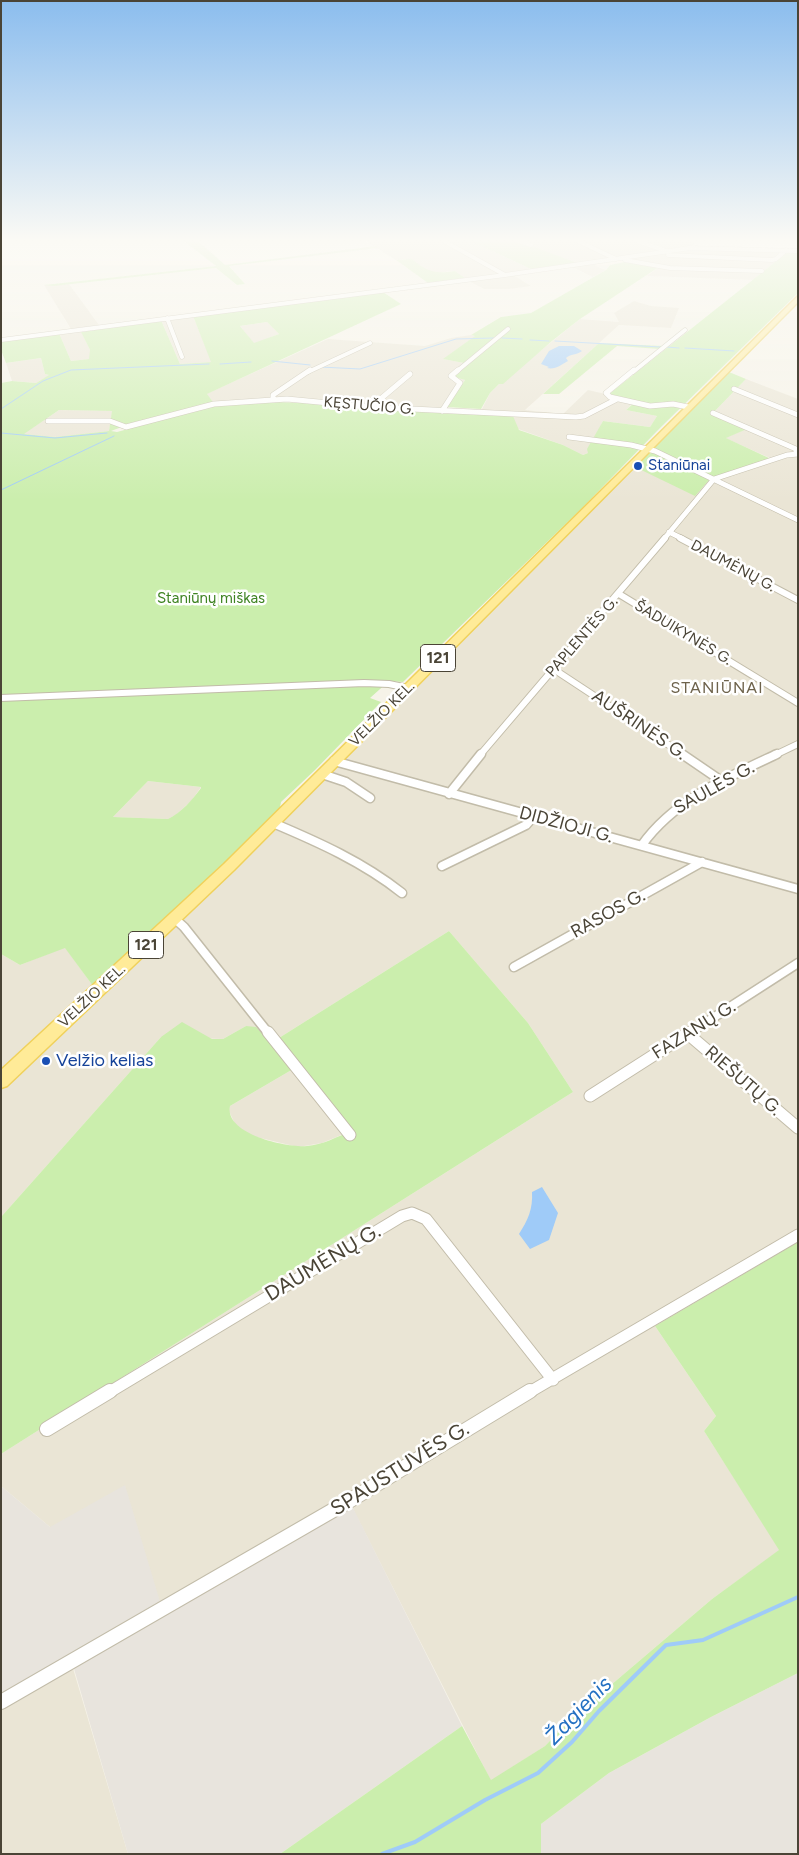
<!DOCTYPE html>
<html>
<head>
<meta charset="utf-8">
<style>
  body { margin:0 }
  #map { position:relative; width:799px; height:1855px; overflow:hidden; background:#f6f3e8; font-family:Figtree,sans-serif }
  canvas { display:block }
  .frame { position:absolute; inset:0; border:2px solid #4a4436; pointer-events:none }
</style>
</head>
<body>
<div id="map">
<canvas width="799" height="1855"></canvas>
<div class="frame"></div>
</div>
<script>
const ctx = document.querySelector('canvas').getContext('2d');
ctx.lineJoin = 'round';
function paint(path, color) { ctx.fillStyle = color; ctx.fill(path, 'evenodd'); }
function strokePath(path, color, width, dash) { ctx.strokeStyle = color; ctx.lineWidth = width; ctx.lineCap = dash ? 'butt' : 'round'; ctx.setLineDash(dash || []); ctx.stroke(path); }
function label(font, color, halo, rows, align = 'center') {
  ctx.font = font + ' Figtree,sans-serif'; ctx.lineWidth = 5; ctx.setLineDash([]); ctx.textBaseline = 'middle'; ctx.strokeStyle = halo; ctx.fillStyle = color; for (const [text, x, y, turn = 0] of rows) {
    ctx.save(); ctx.translate(x, y); ctx.rotate((+turn || 0) * Math.PI / 180); ctx.textAlign = isNaN(turn) ? turn : align; if (halo) ctx.strokeText(text, 0, 0); ctx.fillText(text, 0, 0); ctx.restore();
  }
}
const residential = new Path2D(`
  M366 241H471L533 270 510 273 531 286 509 289H484L467 280 455 271 435 273 424 269 412 259 396 260Z
  M518 241H695L692 245 697 248 789 251 753 280 647 276 659 267 618 259 592 264 606 270 593 277Z
  M69 284 99 325 71 329 44 285Z
  M634 301 651 306 679 308 671 328 619 325 525 410 563 414 588 390 635 401 626 410 657 416 650 427 603 421 588 453 583 455 563 445 479 415 490 393 499 384 580 319 619 322 614 313Z
  M193 316 212 362 180 364 161 320Z
  M267 322 279 334 254 344 240 326Z
  M81 331 90 350V359L71 361 59 333Z
  M471 335 476 336 444 359 469 364 455 377 465 380 445 410 296 398 213 402 206 394 328 339 425 346 451 338Z
  M41 358 45 374 50 375 36 383 12 381 6 363Z
  M746 379 798 399V1242L655 1326 716 1416 704 1431 780 1550 712 1599 571 1719 545 1746 491 1781 351 1505 165 1615 50 1527 1 1486V1454L573 1092 528 1023 449 931 271 1043 246 1026 223 1039 161 1037 1 1217V1087L633 466 710 479 770 458 725 438 746 429 712 414Z
  M59 410 113 411 109 431 55 437 23 434Z
  M148 781 201 787 192 800 176 815 168 819 113 817Z
  M65 947 93 986 1 1072V954L20 965Z
  M300 1065 351 1131 322 1143 298 1147 252 1136 236 1126 229 1111 230 1106Z
  M69 1655 128 1854H1V1694Z`);
const industrial = new Path2D(`
  M125 1485 164 1615 351 1504 462 1726 280 1854H128L70 1655 1 1694V1486L50 1527Z
  M798 1673V1854H541V1824L609 1773 711 1717Z`);
const green = new Path2D(`
  M184 241H198L225 265 376 246 378 248 229 266 245 284 237 285 216 268 54 286 44 285 216 266Z
  M471 241H518L577 263 533 270Z
  M789 251H798V293L660 428 582 508 403 682 389 681 370 698 381 702 315 770 281 802 278 817 93 986 65 948 20 965 1 954V383L12 381 36 383 49 375 45 374 41 358 6 363 1 350V341L59 333 71 361 89 359 90 350 81 332 161 320 180 364 211 362 193 316 383 292 401 304 207 394 213 402 135 422 111 431 117 432 213 406 275 402 303 403 513 416 519 430 563 445 583 455 588 453 587 449 603 421 650 427 657 416 626 410 635 402 609 394ZM267 322 279 334 254 343 240 326ZM59 410 112 411 109 431 55 437 24 434ZM148 781 201 787V788C192 800 182 812 168 819L113 817Z
  M412 259C428 272 434 274 455 271L465 278 428 283 396 260Z
  M630 261 659 267 580 319 552 341 503 384H499L490 393 481 409 446 407 465 380 454 377 469 364 443 359 475 336 471 335 501 317 531 313 606 270 610 265Z
  M599 343 663 346 660 349 617 346 559 394H543Z
  M729 372 746 379 712 414 747 429 726 438 771 459 710 479 695 496 633 466Z
  M449 931 528 1023 573 1092 1 1454V1217L161 1037 182 1022 212 1039H223L246 1026 256 1027 271 1043ZM300 1065 351 1131C337 1137 322 1145 307 1146 287 1148 224 1134 230 1106Z
  M798 1242V1673L711 1717 609 1773 541 1824V1854H280L462 1726 491 1780 545 1746 571 1719 712 1599 779 1550 704 1431 716 1416 655 1326Z`);
const water = new Path2D(`
  M559 346H574L582 351C577 355 570 354 566 358L568 361C561 365 555 370 547 368L549 367 541 364 549 351Z
  M542 1187 558 1213 549 1240 530 1249 519 1234C528 1220 533 1209 532 1192Z`);
const streamFar1 = new Path2D(`
  M502 338 522 339
  M530 340 549 341
  M555 341 660 347
  M667 347 679 348
  M685 348 734 351
  M272 361 310 365
  M220 364 251 362
  M320 367 360 369 456 339 494 338
  M1 409 43 381 71 370 209 364
  M1 433 55 438 107 433
  M1 490 114 436`);
const stream = new Path2D(`
  M382 1854 415 1842 485 1800 538 1773 572 1742 599 1711 666 1645 703 1640 798 1597`);
const minorFar5 = new Path2D(`
  M444 241 505 275
  M519 241 531 245
  M578 241 616 259
  M638 241 666 251
  M668 255 772 260 776 259 786 250
  M625 260 670 268 762 271
  M167 318 182 357
  M1 340 505 275 690 248 798 251
  M308 372 370 343
  M456 372 508 329
  M633 372 685 330`);
const minorFar4 = new Path2D(`
  M634 370 606 393 610 397 650 406 673 404 688 407
  M734 389 798 415
  M273 400V395L310 370
  M371 407 410 374
  M442 411 460 383 451 376 458 370
  M713 413 796 449V454
  M48 421H110L126 427 214 404 287 399 371 407 576 417 584 416 617 399
  M569 437 631 445 655 451 798 520
  M669 532 683 539
  M664 539 714 479 787 455 798 454`);
const minorFar3 = new Path2D(`
  M680 538 798 600
  M619 594 798 703
  M555 670 684 755
  M1 698 364 683 389 684 408 688
  M480 755 665 538
  M775 755 798 744`);
const minorFar2 = new Path2D(`
  M682 754 723 782
  M334 761 798 889
  M322 774 346 782 370 798
  M449 794 481 754
  M273 823C318 842 363 862 402 893
  M642 845C674 800 728 777 777 754
  M442 866 526 825 533 817
  M174 918 184 927 269 1034
  M514 967 702 862
  M688 1034 798 963`);
const minorFar1 = new Path2D(`
  M268 1032 350 1135
  M688 1034 798 1128
  M590 1096 690 1032
  M108 1393 402 1216 412 1213 426 1219 553 1380
  M528 1393 798 1235`);
const minor = new Path2D(`
  M47 1429 110 1391
  M1 1702 349 1501 530 1391`);
const primary = new Path2D(`
  M798 296V302L234 870 7 1086 1 1088V1070L224 864Z`);
const markers = [
  [638,466,5,"#1a4fb4"],
  [46,1061,5,"#1a4fb4"]
];
const farStreetnames = [
  ["KĘSTUČIO G.",369,406,5],
  ["DAUMĖNŲ G.",733,566,28],
  ["ŠADUIKYNĖS G.",683,633,31],
  ["PAPLENTĖS G.",582,637,-49],
  ["VELŽIO KEL.",382,714,-45],
  ["VELŽIO KEL.",92,996,-43]
];
const farTransitnames = [
  ["Staniūnai",648,466]
];
const farParknames = [
  ["Staniūnų miškas",211,599]
];
const shields = [
  [438,658,35],
  [146,945,35]
];
const shieldNames = [
  ["121",438,658],
  ["121",146,945]
];
const farQuarternames = [
  ["STANIŪNAI",717,688]
];
const streetNames = [
  ["AUŠRINĖS G.",639,725,34],
  ["SAULĖS G.",714,788,-29],
  ["DIDŽIOJI G.",566,825,15],
  ["RASOS G.",608,914,-29],
  ["FAZANŲ G.",694,1030,-32],
  ["RIEŠUTŲ G.",743,1081,41]
];
const transitNames = [
  ["Velžio kelias",56,1061]
];
const nearStreetnames = [
  ["DAUMĖNŲ G.",323,1263,-31],
  ["SPAUSTUVĖS G.",400,1469,-32]
];
const nearWaternames = [
  ["Žagienis",579,1711,-46]
];
paint(residential, '#eae5d5');
paint(industrial, '#e8e4dd');
paint(green, '#cbeead');
paint(water, '#9fcbf8');
strokePath(streamFar1, '#9fcbf8', 1);
strokePath(stream, '#9fcbf8', 4);
strokePath(minorFar5, '#c2bca9', 5);
strokePath(minorFar4, '#c2bca9', 6);
strokePath(minorFar3, '#c2bca9', 8);
strokePath(minorFar2, '#c2bca9', 11);
strokePath(minorFar1, '#c2bca9', 13);
strokePath(minor, '#c2bca9', 16);
strokePath(primary, '#f0d15b', 3);
strokePath(minorFar5, '#fff', 4);
strokePath(minorFar4, '#fff', 5);
strokePath(minorFar3, '#fff', 6);
strokePath(minorFar2, '#fff', 8);
strokePath(minorFar1, '#fff', 11);
strokePath(minor, '#fff', 14);
paint(primary, '#ffeb98');
const sky = ctx.createLinearGradient(0, 0, 0, 501);
sky.addColorStop(0, '#8bbdee');
sky.addColorStop(0.48, '#fbfaf5');
sky.addColorStop(1, '#fbfaf500');
ctx.fillStyle = sky;
ctx.fillRect(0, 0, 799, 501);
for (const [x, y, r, color] of markers) { const dot = new Path2D(); dot.arc(x, y, r, 0, 2 * Math.PI); ctx.fillStyle = color; ctx.fill(dot); strokePath(dot, '#fff', 2); }
label('15px', '#4a4436', '#fff', farStreetnames);
label('15px', '#164399', '#fff', farTransitnames, 'left');
label('15px', '#3e8322', '#fff', farParknames);
for (const [x, y, w] of shields) { const box = new Path2D(); box.roundRect(x - w / 2, y - 13.5, w, 27, 4); ctx.fillStyle = '#fff'; ctx.fill(box); strokePath(box, '#4a4436', 1); }
label('bold 16px', '#4a4436', null, shieldNames);
ctx.letterSpacing = '1px';
label('16px', '#6e634c', '#fff', farQuarternames);
ctx.letterSpacing = '0px';
label('18px', '#4a4436', '#fff', streetNames);
label('18px', '#164399', '#fff', transitNames, 'left');
label('21px', '#4a4436', '#fff', nearStreetnames);
label('italic 22px', '#2370c2', '#fff', nearWaternames);
</script>
</body>
</html>
